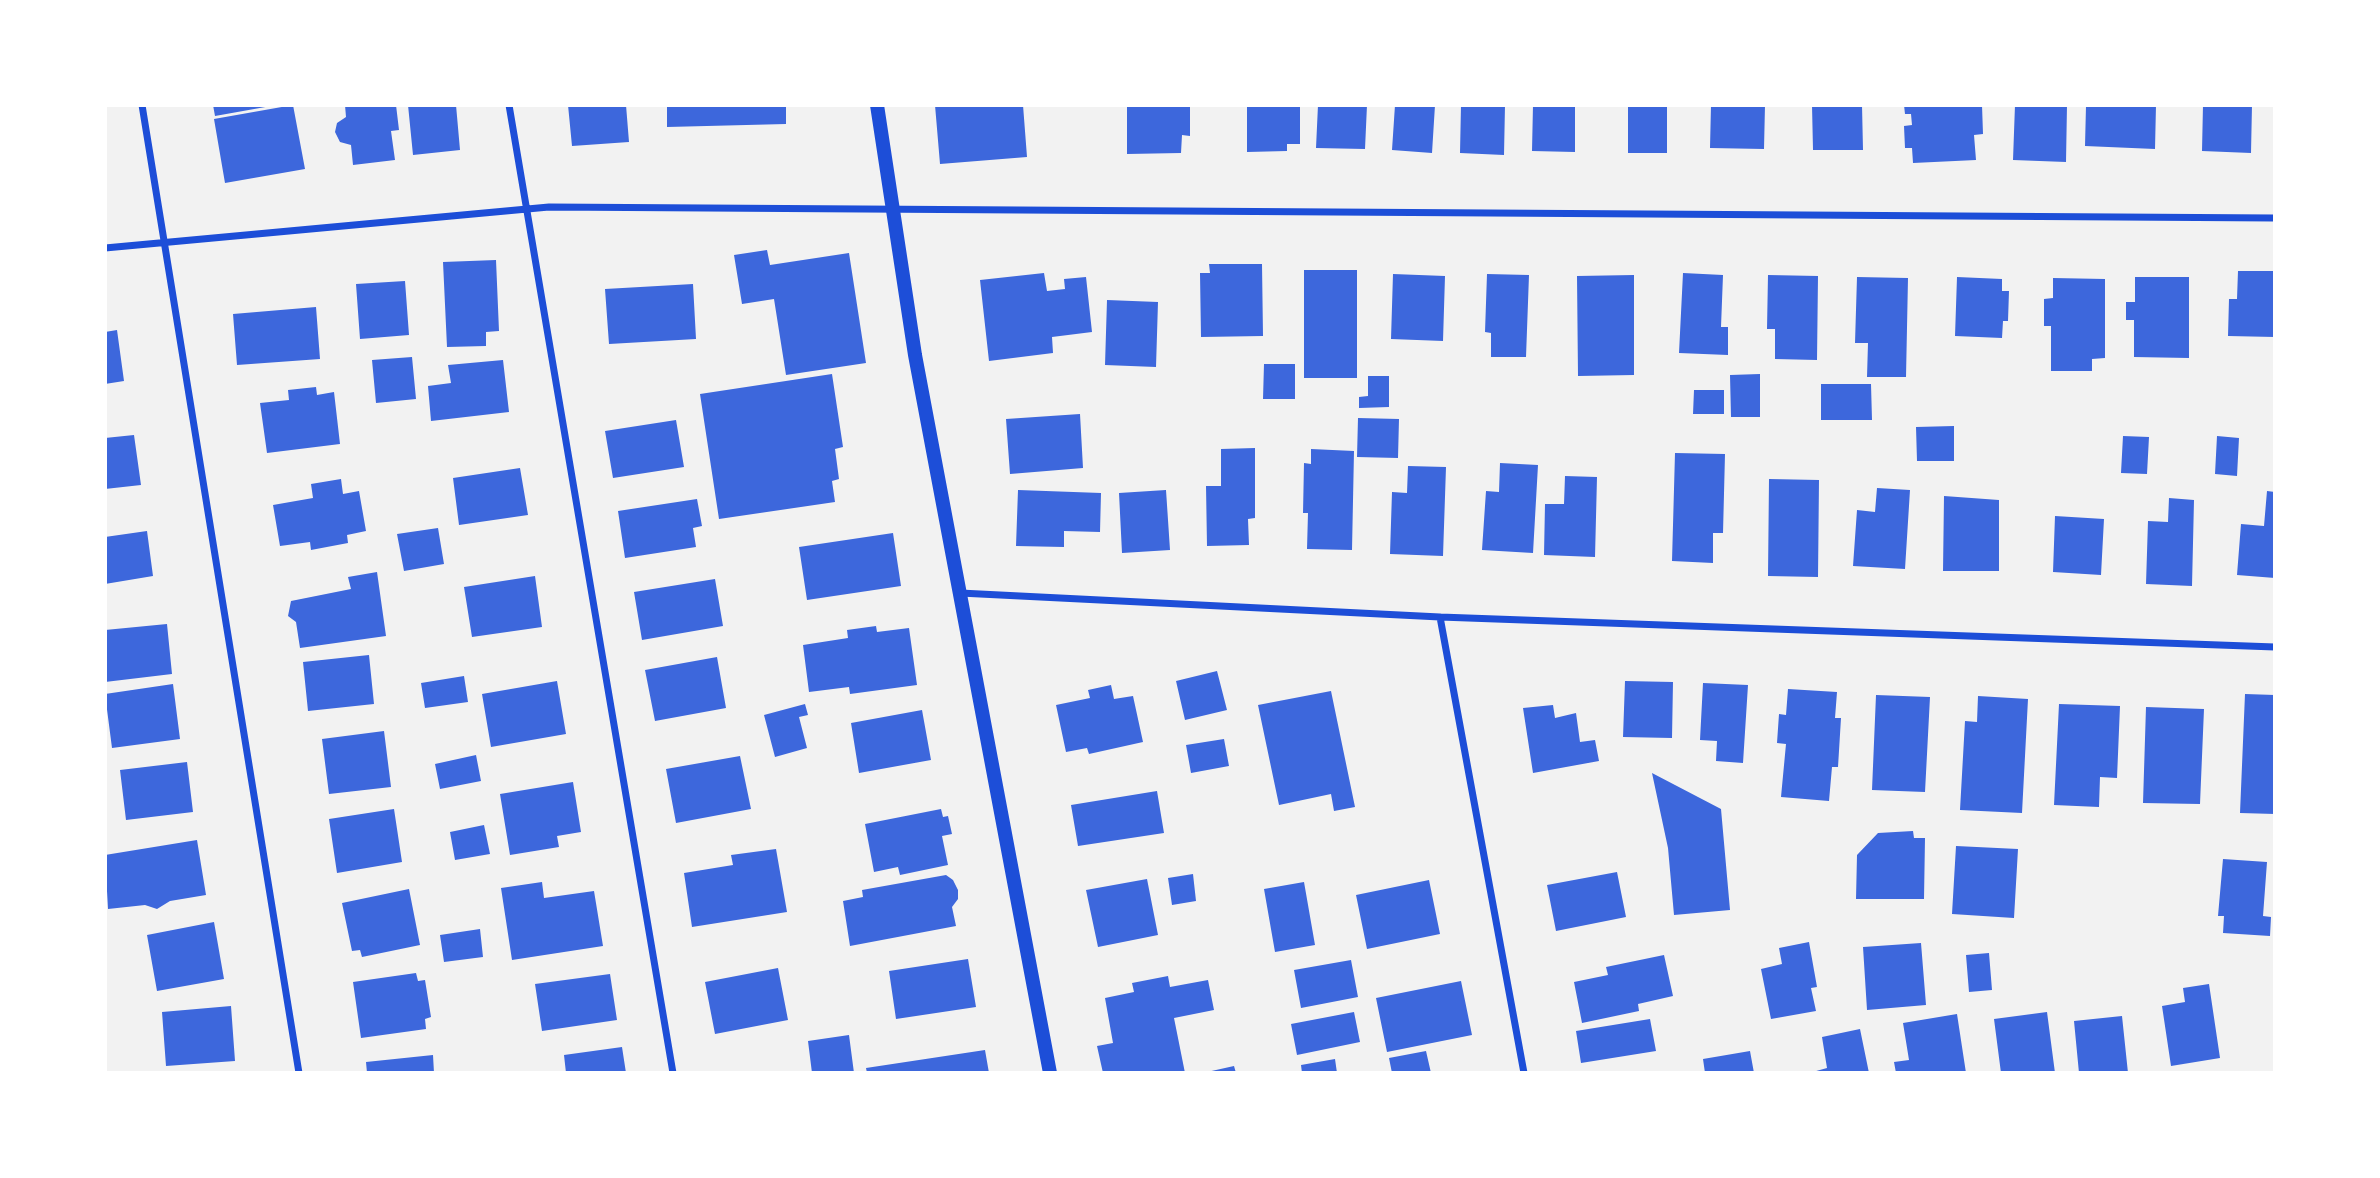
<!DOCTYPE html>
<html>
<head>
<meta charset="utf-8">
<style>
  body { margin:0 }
  #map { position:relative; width:2380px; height:1178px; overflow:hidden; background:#f2f2f2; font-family:"DejaVu Sans",sans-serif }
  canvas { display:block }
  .frame { position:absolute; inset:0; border:107px solid #fff; pointer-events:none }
</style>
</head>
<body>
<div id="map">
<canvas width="2380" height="1178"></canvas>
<div class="frame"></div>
</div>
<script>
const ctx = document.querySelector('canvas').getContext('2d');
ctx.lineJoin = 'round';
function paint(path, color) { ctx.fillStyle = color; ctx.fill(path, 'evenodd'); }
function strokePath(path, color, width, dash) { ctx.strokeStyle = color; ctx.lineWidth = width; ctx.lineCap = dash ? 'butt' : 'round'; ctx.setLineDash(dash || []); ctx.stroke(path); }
const building = new Path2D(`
  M213 105H271V106L215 116Z
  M293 105 305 169 225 183 214 119Z
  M345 105H396L399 130 391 131 395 160 353 165 351 145 340 142 335 132 337 123 346 117Z
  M408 105H456L460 150 413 155Z
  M568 105H626L629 142 572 146Z
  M667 105H786V124L667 127Z
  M935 105H1023L1027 157 940 164Z
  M1127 105H1190V136L1182 135 1181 153 1127 154Z
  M1247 105 1300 107V144H1287V151L1247 152Z
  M1318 105H1367L1365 149 1316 148Z
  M1395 105H1435L1432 153 1392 150Z
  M1461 105H1505L1504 155 1460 153Z
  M1533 105H1575V152L1532 151Z
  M1628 105H1667V153H1628Z
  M1711 105H1765L1764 149 1710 148Z
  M1812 105H1862L1863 150H1813Z
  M1904 105H1982L1983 134 1974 135 1976 160 1913 163 1912 148H1905L1904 126 1912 125 1911 114H1905Z
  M2015 105H2067L2066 162 2013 160Z
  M2156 105 2155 149 2085 146 2086 106Z
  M2203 105H2252L2251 153 2202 151Z
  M767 250 770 265 849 253 866 363 786 375 774 299 742 304 734 255Z
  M496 260 499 331 486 332V346L447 347 443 262Z
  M1209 264H1262L1263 336 1201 337 1200 273H1210Z
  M1304 270H1357V378H1304Z
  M2238 271H2275V337L2228 336 2229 299H2237Z
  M1044 273 1047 291 1065 289 1064 279 1086 277 1092 332 1052 337 1053 353 989 361 980 280Z
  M1683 273 1723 275 1721 327H1728V355L1679 353Z
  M1393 274 1445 276 1443 341 1391 339Z
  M1487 274 1529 275 1526 357H1491V333L1485 332Z
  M1634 275V375L1578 376 1577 276Z
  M1768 275 1818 276 1817 360 1775 359V329H1767Z
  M1857 277 1908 278 1906 377H1867L1868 343H1855Z
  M1957 277 2002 279V291H2009L2008 321H2003L2002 338 1955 336Z
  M2135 277H2189V358L2134 357V320H2126V302H2135Z
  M2053 278 2105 279V358L2092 359V371H2051V326H2044V299L2053 298Z
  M405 281 409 335 360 339 356 284Z
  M693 284 696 339 609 344 605 289Z
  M1107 300 1158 302 1156 367 1105 365Z
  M316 307 320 359 237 365 233 314Z
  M117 330 124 381 105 384V332Z
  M412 357 416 399 376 403 372 360Z
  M503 360 509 412 431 421 428 386 451 383 448 365Z
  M1264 364H1295V399H1263Z
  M832 374 843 447 835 449 839 479 832 481 835 502 719 519 700 394Z
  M1760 374V417H1731L1730 375Z
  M1368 376H1389V407L1359 408V397L1368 396Z
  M1821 384H1871L1872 420H1821Z
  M316 387 317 395 334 392 340 444 267 453 260 403 289 400 288 390Z
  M1694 390H1724V414H1693Z
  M1080 414 1083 468 1010 474 1006 419Z
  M1358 418 1399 419 1398 458 1357 457Z
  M676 420 684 467 613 478 605 431Z
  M1954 426V461H1917L1916 427Z
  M134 435 141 485 105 489V438Z
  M2123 436 2149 437 2147 474 2121 473Z
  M2217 436 2239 438 2237 476 2215 474Z
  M1255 448V518L1248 519 1249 545 1207 546 1206 486H1221V449Z
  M1311 449 1354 451 1352 550 1307 549 1308 513H1303L1304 463 1311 464Z
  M1675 453 1725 454 1723 533H1713V563L1672 561Z
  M1500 463 1538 465 1533 553 1482 550 1486 491 1499 492Z
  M1408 466 1446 467 1443 556 1390 554 1392 492 1407 493Z
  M520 468 528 515 459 525 453 478Z
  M1565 476 1597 477 1595 557 1544 555 1545 504H1564Z
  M341 479 343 494 359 491 366 531 347 535 348 543 311 550 310 542 280 546 273 505 313 498 311 484Z
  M1769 479 1819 480 1818 577 1768 576Z
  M1877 488 1910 490 1905 569 1853 566 1857 510 1875 512Z
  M1018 490 1101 493 1100 532 1064 531V547L1016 546Z
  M1166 490 1170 550 1122 553 1119 493Z
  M2267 491 2275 492V578L2237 575 2241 524 2264 526Z
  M1944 496 1999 500V571H1943Z
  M2169 498 2194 500 2192 586 2146 584 2148 521 2168 522Z
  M697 499 702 526 693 528 696 547 625 558 618 511Z
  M2055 516 2104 519 2101 575 2053 572Z
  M438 528 444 564 404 571 397 534Z
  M147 531 153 576 105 584V537Z
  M893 533 901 586 807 600 799 547Z
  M377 572 386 636 300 648 296 622 288 616 291 601 351 589 348 577Z
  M535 576 542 627 472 637 464 587Z
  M715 579 723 626 642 640 634 592Z
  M167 624 172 674 105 682V630Z
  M876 626 877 632 909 628 917 685 850 694 849 687 809 692 803 645 848 638 847 630Z
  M369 655 374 704 308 711 303 662Z
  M717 657 726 708 655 721 645 670Z
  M1217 671 1227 710 1185 720 1176 681Z
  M464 676 468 702 425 708 421 683Z
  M557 681 566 734 491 747 482 694Z
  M1625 681 1673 682 1672 738 1623 737Z
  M1703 683 1748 685 1743 763 1716 761 1717 741 1700 740Z
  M173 684 180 739 112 748 105 694Z
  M1111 685 1114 699 1133 696 1143 742 1089 754 1087 748 1066 752 1056 705 1090 698 1088 690Z
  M1788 689 1837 692 1835 718H1841L1838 767H1832L1829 801 1781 797 1786 744 1777 743 1779 714 1786 715Z
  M1331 691 1355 807 1334 811 1331 794 1279 805 1258 705Z
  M2245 694 2275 695V814L2240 813Z
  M1876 695 1930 697 1925 792 1872 790Z
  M1978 696 2028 699 2022 813 1960 810 1965 721 1977 722Z
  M805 704 808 715 799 717 807 748 775 757 764 715Z
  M2059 704 2120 706 2117 778 2100 777 2099 807 2054 805Z
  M1553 705 1555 718 1576 713 1580 742 1595 740 1599 761 1533 773 1523 708Z
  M2146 707 2204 709 2200 804 2143 803Z
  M922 710 931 760 859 773 851 723Z
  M384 731 391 787 329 794 322 739Z
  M1224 739 1229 766 1191 773 1186 745Z
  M476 755 481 781 440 789 435 764Z
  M740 756 751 809 676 823 666 769Z
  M187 762 193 812 126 820 120 770Z
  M1652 773 1721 809 1730 910 1674 915 1668 848Z
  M573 782 581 832 557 836 559 847 510 855 500 794Z
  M1157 791 1164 833 1078 846 1071 805Z
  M394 809 402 862 337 873 329 819Z
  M941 809 943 817 948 816 952 834 942 836 948 865 900 875 898 867 874 872 865 824Z
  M484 825 490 854 455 860 450 832Z
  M1913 831 1914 838H1925L1924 899H1856L1857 855 1878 833Z
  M197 840 206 895 170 901 157 909 145 905 108 909 105 855Z
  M1956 846 2018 849 2014 918 1952 914Z
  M776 849 787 912 692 927 684 873 733 865 731 855Z
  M2223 859 2267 862 2263 916 2271 917 2270 936 2223 933 2224 916H2218Z
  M1617 872 1626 917 1556 931 1547 885Z
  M1193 874 1196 901 1172 905 1168 878Z
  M946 875 953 880 958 890V899L952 907 956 926 850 946 843 901 863 897 862 890Z
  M1147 879 1158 935 1098 947 1086 890Z
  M1429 880 1440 934 1367 949 1356 895Z
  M542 882 544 898 594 891 603 946 512 960 501 888Z
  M1304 882 1315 945 1275 952 1264 889Z
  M409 889 420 945 362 957 360 950 352 951 342 903Z
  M214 922 224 979 157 991 147 935Z
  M480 929 483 957 444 962 440 935Z
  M1809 942 1817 987 1811 988 1816 1011 1771 1019 1761 969 1782 964 1779 948Z
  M1921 943 1926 1005 1867 1010 1863 947Z
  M1989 953 1992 990 1969 992 1966 955Z
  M1664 955 1673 996 1638 1004 1639 1011 1582 1023 1574 982 1608 975 1606 967Z
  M968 959 976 1007 896 1019 889 971Z
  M1351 960 1358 997 1301 1008 1294 970Z
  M778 968 788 1020 715 1034 705 982Z
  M416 973 418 981 425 980 431 1017 425 1019 426 1029 361 1038 353 982Z
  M610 974 617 1020 542 1031 535 984Z
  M1168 976 1170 987 1208 980 1214 1010 1174 1018 1185 1073H1103L1097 1046 1113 1043 1105 998 1134 992 1132 983Z
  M1461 981 1472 1035 1387 1052 1376 998Z
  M2209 984 2220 1058 2171 1066 2162 1006 2185 1002 2183 988Z
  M231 1006 235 1061 166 1066 162 1012Z
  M1354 1012 1360 1042 1297 1055 1291 1024Z
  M2047 1012 2055 1073H2001L1994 1019Z
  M1957 1014 1966 1073H1896L1894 1062 1909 1060 1903 1023Z
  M2122 1016 2128 1073H2079L2074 1021Z
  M1650 1019 1656 1051 1581 1063 1576 1031Z
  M1860 1029 1869 1073H1809L1827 1068 1822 1037Z
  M849 1035 854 1073H812L808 1041Z
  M622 1047 626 1073H566L564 1055Z
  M985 1050 989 1073H867L866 1068Z
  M1426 1051 1431 1073H1392L1389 1058Z
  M1750 1051 1754 1073H1705L1703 1059Z
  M433 1055 434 1073H367L366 1062Z
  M1335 1059 1337 1073H1302L1301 1065Z
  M1234 1066 1236 1073H1207V1072Z`);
const minor = new Path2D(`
  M142 105 299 1073
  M509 105 673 1073
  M105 248 549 207 2275 218
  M960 593 1440 617 2275 647
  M1440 617 1524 1073`);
const secondary = new Path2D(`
  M877 105 915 355 1050 1073`);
paint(building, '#3d67dc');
strokePath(minor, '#1d4ed8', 7);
strokePath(secondary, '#1d4ed8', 14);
</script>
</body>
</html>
